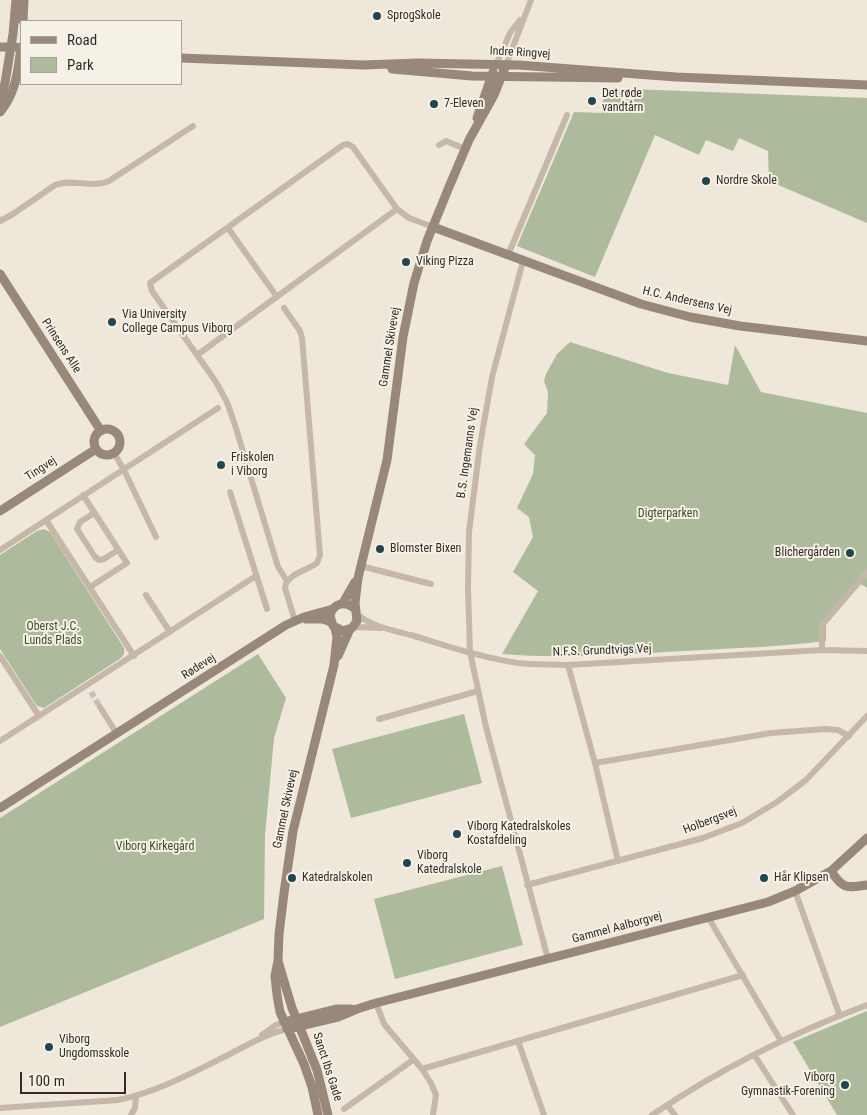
<!DOCTYPE html>
<html>
<head>
<meta charset="utf-8">
<style>
  body { margin:0 }
  #map { position:relative; width:867px; height:1115px; overflow:hidden; background:#eee7da; font-family:"Roboto Condensed",sans-serif }
  canvas { display:block }
  .legend { position:absolute; left:20px; top:20px; width:162px; height:65px; box-sizing:border-box; background:#f6f1e6; border:1px solid #a8a29a; margin:0; padding:6px 9px; list-style:none; font-size:15px; color:#322c27 }
  .legend li { display:flex; align-items:center; gap:10px; height:25px }
  .legend b { width:25px; border:1px solid #a8a29a }
  .scale { position:absolute; left:20px; top:1072px; width:106px; height:22px; box-sizing:border-box; border:2px solid #322c27; border-top:0; padding-left:6px; font-size:15px; line-height:18px; white-space:nowrap; color:#322c27; -webkit-text-stroke:4px #f6f1e6; paint-order:stroke }
</style>
</head>
<body>
<div id="map">
<canvas width="867" height="1115"></canvas>
<ul class="legend">
<li><b style="height:6px;background:#98887a"></b>Road</li>
<li><b style="height:14px;background:#adbb9c"></b>Park</li>
</ul>
<div class="scale">100 m</div>
</div>
<script>
const ctx = document.querySelector('canvas').getContext('2d');
ctx.lineJoin = 'round';
function paint(path, color) { ctx.fillStyle = color; ctx.fill(path, 'evenodd'); }
function strokePath(path, color, width, dash) { ctx.strokeStyle = color; ctx.lineWidth = width; ctx.lineCap = dash ? 'butt' : 'round'; ctx.setLineDash(dash || []); ctx.stroke(path); }
function label(font, color, halo, rows, align = 'center') {
  ctx.font = font + ' "Roboto Condensed",sans-serif'; ctx.lineWidth = 4; ctx.setLineDash([]); ctx.textBaseline = 'middle'; ctx.strokeStyle = halo; ctx.fillStyle = color; for (const [text, x, y, turn = 0] of rows) {
    ctx.save(); ctx.translate(x, y); ctx.rotate((+turn || 0) * Math.PI / 180); ctx.textAlign = isNaN(turn) ? turn : align; if (halo) ctx.strokeText(text, 0, 0); ctx.fillText(text, 0, 0); ctx.restore();
  }
}
const green = new Path2D(`
  M604 88 867 98V223L769 181 768 151 739 138 733 151 706 140 699 155 655 135 595 277 517 246 574 112 602 113Z
  M570 342 668 373 728 385 735 345 761 392 867 413V588L861 584 826 624V641C780 647 733 648 685 651 624 654 564 659 502 654L538 591 513 572 533 537 529 517 517 508 533 474 535 455 524 444 547 413 548 392 544 381 546 374 557 354Z
  M44 529 50 532 124 648C125 654 123 657 118 660L44 708 37 706 0 649V555L37 531Z
  M258 654 286 698 274 738 265 835 264 919 0 1027V818Z
  M464 714 482 783 351 818 332 749Z
  M502 866 523 945 395 979 374 899Z
  M867 1011V1115H837L793 1042Z`);
const streetTunnel = new Path2D(`
  M91 692 100 707`);
const street = new Path2D(`
  M496 65 510 33 520 20
  M506 65 531 0
  M439 145 446 141 465 149
  M0 221 13 214 55 185C73 178 91 189 109 181L193 126
  M228 228 277 297
  M508 255 567 115
  M523 261 492 377 480 445 469 532 468 589 470 652 486 727 548 959
  M284 308 300 331 302 338 320 555 317 563C308 570 285 575 285 588L295 621
  M197 355 397 209
  M114 453 124 470 156 537
  M230 492 267 609
  M83 495 127 563 90 587
  M94 513 80 522 77 529 95 557 99 560 104 559 118 550
  M46 520 134 656
  M0 550 218 408
  M361 566 431 584
  M287 581 278 567 235 425 227 402 216 382 152 291 150 283 343 145 348 144 353 147 397 209 409 218 433 227
  M146 595 170 632
  M357 614C371 627 396 631 414 636 448 646 483 658 518 663 535 665 551 664 568 665L822 650 867 651
  M354 627 382 628
  M822 650V625L867 572
  M0 656 39 716
  M568 665 595 763 618 861
  M100 707 117 734
  M379 719 478 691
  M0 741 256 576
  M595 763 771 733 825 729 838 730 849 736
  M527 885 703 838 742 823 777 802 806 780 867 716
  M795 891 840 1016
  M708 917 781 1041
  M376 1003 384 1024 422 1069 431 1083 436 1095 433 1115
  M262 1035 276 1025 284 1022
  M518 1041 544 1115
  M755 1056 793 1115
  M422 1069 743 975
  M667 1105 675 1115
  M0 1108 118 1100C157 1092 192 1073 228 1055 247 1045 266 1034 287 1029
  M344 1109 413 1060
  M131 1115 135 1108 136 1096
  M652 1115C718 1070 792 1033 867 1005`);
const secondary = new Path2D(`
  M23 21 24 0
  M0 47H16
  M181 58 363 65 418 63 518 65 676 77 867 85
  M392 69 472 76 618 78
  M0 102 5 83 13 34 16 0
  M0 112C16 93 18 71 21 47
  M477 118 493 72
  M433 227 641 304 690 317 740 326 867 341
  M0 274 101 431
  M94 442a13 13 0 1 1 26 0a13 13 0 1 1-26 0Z
  M0 511 96 449
  M343 603 355 582
  M355 609C345 600 333 603 330 616L333 626 343 631 352 628 357 621 355 603 358 578 387 460 403 337 414 283 427 241 449 187 469 140 494 95 506 65
  M306 619H323L331 622
  M338 656 350 629
  M0 808 286 625 304 617 333 609
  M831 871C843 889 846 888 867 885
  M278 961 292 1008 317 1070 328 1115
  M284 1022 336 1009H351
  M287 1029 338 1017 357 1009 376 1003 768 902 795 891 831 871 867 838
  M318 1115 312 1087 304 1064 280 1012 277 995 275 976 278 961 279 934 284 893 293 831 334 665 337 637 335 628`);
const markers = [
  [377,16,5,"#22464f"],
  [592,101,5,"#22464f"],
  [434,104,5,"#22464f"],
  [706,181,5,"#22464f"],
  [406,262,5,"#22464f"],
  [112,322,5,"#22464f"],
  [221,465,5,"#22464f"],
  [380,549,5,"#22464f"],
  [850,553,5,"#22464f"],
  [457,834,5,"#22464f"],
  [407,863,5,"#22464f"],
  [292,878,5,"#22464f"],
  [764,878,5,"#22464f"],
  [49,1047,5,"#22464f"],
  [845,1085,5,"#22464f"]
];
const poiNames = [
  ["SprogSkole",387,16],
  ["Det røde",602,94],
  ["vandtårn",602,108],
  ["7-Eleven",444,104],
  ["Nordre Skole",716,181],
  ["Viking Pizza",416,262],
  ["Via University",122,315],
  ["College Campus Viborg",122,329],
  ["Friskolen",231,458],
  ["i Viborg",231,472],
  ["Blomster Bixen",390,549],
  ["Blichergården",840,553,"right"],
  ["Viborg Katedralskoles",467,827],
  ["Kostafdeling",467,841],
  ["Viborg",417,856],
  ["Katedralskole",417,870],
  ["Katedralskolen",302,878],
  ["Hår Klipsen",774,878],
  ["Viborg",59,1040],
  ["Ungdomsskole",59,1054],
  ["Viborg",835,1078,"right"],
  ["Gymnastik-Forening",835,1092,"right"]
];
const streetNames = [
  ["Indre Ringvej",520,53,3],
  ["H.C. Andersens Vej",687,301,13],
  ["Prinsens Alle",61,346,57],
  ["Gammel Skivevej",390,347,-81],
  ["B.S. Ingemanns Vej",468,453,-82],
  ["Tingvej",41,469,-33],
  ["N.F.S. Grundtvigs Vej",602,651,-2],
  ["Rødevej",199,667,-32],
  ["Gammel Skivevej",286,809,-78],
  ["Holbergsvej",710,821,-21],
  ["Gammel Aalborgvej",617,928,-15],
  ["Sanct Ibs Gade",327,1067,72]
];
const parkNames = [
  ["Digterparken",668,514],
  ["Oberst J.C.",53,627],
  ["Lunds Plads",53,641],
  ["Viborg Kirkegård",155,847]
];
paint(green, '#adbb9c');
strokePath(streetTunnel, '#c8c2b6', 6, [6, 3]);
strokePath(street, '#c5b8a8', 6);
strokePath(secondary, '#98887a', 9);
for (const [x, y, r, color] of markers) { const dot = new Path2D(); dot.arc(x, y, r, 0, 2 * Math.PI); ctx.fillStyle = color; ctx.fill(dot); strokePath(dot, '#f6f1e6', 2); }
label('12px', '#322c27', '#f6f1e6', poiNames, 'left');
label('12px', '#322c27', '#f6f1e6', streetNames);
label('12px', '#3e4d2e', '#f6f1e6', parkNames);
</script>
</body>
</html>
